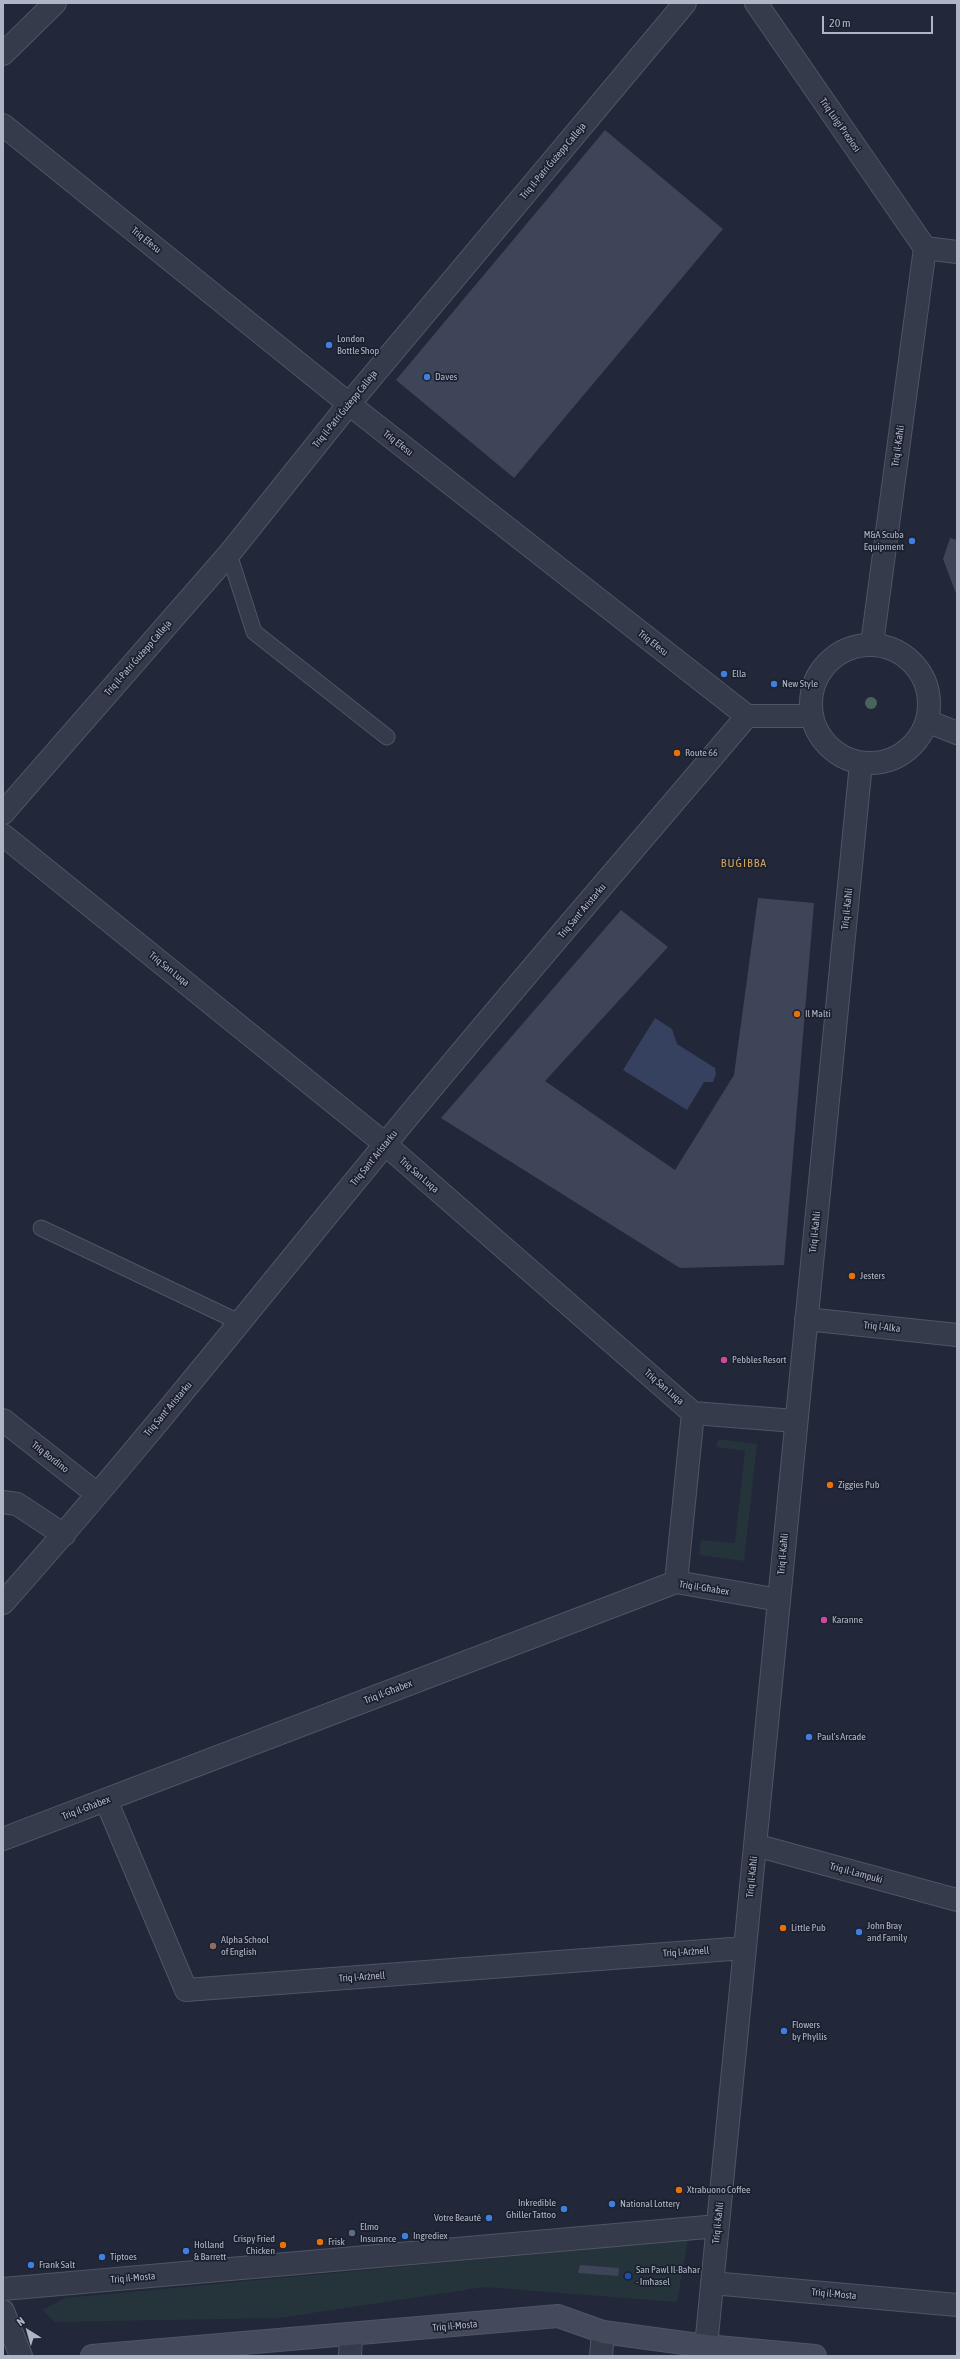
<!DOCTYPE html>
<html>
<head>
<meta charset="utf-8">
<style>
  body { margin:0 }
  #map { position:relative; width:960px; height:2359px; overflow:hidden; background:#222839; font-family:"Asap Condensed",sans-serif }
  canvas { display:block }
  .frame { position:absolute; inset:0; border:4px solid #b0b5c6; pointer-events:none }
  .north { position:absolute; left:8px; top:2311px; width:40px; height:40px; -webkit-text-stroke:3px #1b202e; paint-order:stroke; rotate:323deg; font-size:11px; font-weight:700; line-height:16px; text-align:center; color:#b0b5c6 }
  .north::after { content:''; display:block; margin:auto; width:14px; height:18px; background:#b0b5c6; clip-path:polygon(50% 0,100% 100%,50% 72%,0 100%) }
  .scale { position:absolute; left:822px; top:16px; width:111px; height:18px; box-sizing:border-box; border:2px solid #b0b5c6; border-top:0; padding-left:5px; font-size:12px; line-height:14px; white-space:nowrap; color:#b0b5c6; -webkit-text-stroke:3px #1b202e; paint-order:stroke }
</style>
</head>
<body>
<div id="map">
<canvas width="960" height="2359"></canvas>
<div class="frame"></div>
<div class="north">N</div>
<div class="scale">20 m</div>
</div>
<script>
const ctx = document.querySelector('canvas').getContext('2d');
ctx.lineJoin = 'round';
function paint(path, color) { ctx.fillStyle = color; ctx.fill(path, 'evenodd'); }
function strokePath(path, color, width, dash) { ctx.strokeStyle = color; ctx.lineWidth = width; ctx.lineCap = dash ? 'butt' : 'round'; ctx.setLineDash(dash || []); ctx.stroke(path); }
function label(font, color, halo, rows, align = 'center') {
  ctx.font = font + ' "Asap Condensed",sans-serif'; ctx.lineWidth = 3.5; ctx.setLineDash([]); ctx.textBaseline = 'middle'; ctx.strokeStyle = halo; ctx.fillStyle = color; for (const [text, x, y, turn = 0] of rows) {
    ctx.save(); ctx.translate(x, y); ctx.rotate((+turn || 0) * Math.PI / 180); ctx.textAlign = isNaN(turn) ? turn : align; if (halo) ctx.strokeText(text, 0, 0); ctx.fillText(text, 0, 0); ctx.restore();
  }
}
const green = new Path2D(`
  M718 1439 757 1444 744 1561 699 1555 701 1540 735 1543 745 1451 716 1447Z
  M688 2240 677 2302 485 2287 279 2318 55 2322 42 2310 65 2298Z`);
const water = new Path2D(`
  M655 1018 672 1029 677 1044 715 1068 716 1074 713 1082H704L687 1110 623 1070Z`);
const building = new Path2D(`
  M605 130 723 229 514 478 396 380Z
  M950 538 957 540V596L943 559Z
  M758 898 814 903 784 1265 680 1268 441 1118 621 910 668 947 545 1081 675 1170 734 1075Z
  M580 2265 619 2268 618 2276 578 2273Z`);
const lane = new Path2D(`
  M229 554 254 632 387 737
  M41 1228 241 1323`);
const street = new Path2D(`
  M756 3 925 248
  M3 54 55 3
  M3 125 349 404 747 716H811
  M925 248 957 252
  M872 644 925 248
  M811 704a59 59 0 1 1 118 0a59 59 0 1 1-118 0Z
  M927 721 957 733
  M3 813 229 554 349 404 685 3
  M3 835 385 1144 693 1413 795 1421
  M806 1319 957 1335
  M3 1420 97 1494
  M3 1502 17 1504 64 1535
  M676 1582 693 1413
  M3 1603C135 1455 257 1300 383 1147 502 1001 626 859 747 716
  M106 1800 186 1990 745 1948
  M3 1839 676 1582 779 1600
  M755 1845 957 1900
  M712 2283 957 2305
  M3 2289 718 2226
  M3 2311 21 2356
  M706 2346 861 763
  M350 2356 351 2335
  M601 2356 603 2332`);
const secondary = new Path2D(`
  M92 2356 558 2316 603 2332 706 2346 815 2356`);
const trees = [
  [871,703]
];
const markers = [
  [329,345,4,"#3f7fe0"],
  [427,377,4,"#3f7fe0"],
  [912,541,4,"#3f7fe0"],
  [724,674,4,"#3f7fe0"],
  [774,684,4,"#3f7fe0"],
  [677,753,4,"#e8710a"],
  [797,1014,4,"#e8710a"],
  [852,1276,4,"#e8710a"],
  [724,1360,4,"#d1479c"],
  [830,1485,4,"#e8710a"],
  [824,1620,4,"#d1479c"],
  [809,1737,4,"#3f7fe0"],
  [783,1928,4,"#e8710a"],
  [859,1932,4,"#3f7fe0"],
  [213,1946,4,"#8d6e63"],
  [784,2031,4,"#3f7fe0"],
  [679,2190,4,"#e8710a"],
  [612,2204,4,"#3f7fe0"],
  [564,2209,4,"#3f7fe0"],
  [489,2218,4,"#3f7fe0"],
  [352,2233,4,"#5c6f8a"],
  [405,2236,4,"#3f7fe0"],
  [320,2242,4,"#e8710a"],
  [283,2245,4,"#e8710a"],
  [186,2251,4,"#3f7fe0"],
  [102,2257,4,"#3f7fe0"],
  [31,2265,4,"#3f7fe0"],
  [628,2276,4,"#1a4fb4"]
];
const streetNames = [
  ["Triq Luigi Preziosi",840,125,55],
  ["Triq il-Patri Ġużepp Calleja",553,161,-50],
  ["Triq Efesu",146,240,39],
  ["Triq il-Patri Ġużepp Calleja",345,409,-51],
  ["Triq Efesu",398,443,38],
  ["Triq il-Kaħli",898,446,-82],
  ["Triq Efesu",653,643,38],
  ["Triq il-Patri Ġużepp Calleja",138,658,-49],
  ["Triq il-Kaħli",847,909,-84],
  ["Triq Sant' Aristarku",582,911,-50],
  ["Triq San Luqa",169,969,39],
  ["Triq Sant' Aristarku",374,1158,-51],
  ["Triq San Luqa",419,1175,41],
  ["Triq il-Kaħli",815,1232,-84],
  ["Triq l-Alka",882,1327,6],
  ["Triq San Luqa",664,1387,41],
  ["Triq Sant' Aristarku",168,1409,-50],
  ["Triq Bordino",50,1457,38],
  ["Triq il-Kaħli",783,1554,-85],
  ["Triq il-Għabex",704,1588,9],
  ["Triq il-Għabex",388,1692,-21],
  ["Triq il-Għabex",86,1808,-21],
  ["Triq il-Lampuki",856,1873,15],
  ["Triq il-Kaħli",752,1877,-84],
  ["Triq l-Arżnell",686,1952,-4],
  ["Triq l-Arżnell",362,1977,-4],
  ["Triq il-Kaħli",718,2223,-84],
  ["Triq il-Mosta",133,2278,-5],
  ["Triq il-Mosta",834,2294,5],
  ["Triq il-Mosta",455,2326,-5]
];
const poiNames = [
  ["London",337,339],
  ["Bottle Shop",337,351],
  ["Daves",435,377],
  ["M&A Scuba",904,535,"right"],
  ["Equipment",904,547,"right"],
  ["Ella",732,674],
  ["New Style",782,684],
  ["Route 66",685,753],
  ["Il Malti",805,1014],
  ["Jesters",860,1276],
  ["Pebbles Resort",732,1360],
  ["Ziggies Pub",838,1485],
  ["Karanne",832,1620],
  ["Paul's Arcade",817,1737],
  ["John Bray",867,1926],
  ["and Family",867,1938],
  ["Little Pub",791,1928],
  ["Alpha School",221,1940],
  ["of English",221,1952],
  ["Flowers",792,2025],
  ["by Phyllis",792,2037],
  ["Xtrabuono Coffee",687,2190],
  ["Inkredible",556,2203,"right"],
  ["Ghiller Tattoo",556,2215,"right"],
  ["National Lottery",620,2204],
  ["Votre Beauté",481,2218,"right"],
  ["Elmo",360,2227],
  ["Insurance",360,2239],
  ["Ingrediex",413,2236],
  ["Crispy Fried",275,2239,"right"],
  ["Chicken",275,2251,"right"],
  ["Frisk",328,2242],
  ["Holland",194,2245],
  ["& Barrett",194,2257],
  ["Tiptoes",110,2257],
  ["Frank Salt",39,2265],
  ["San Pawl Il-Baħar",636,2270],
  ["- Imħasel",636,2282]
];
const quarterNames = [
  ["BUĠIBBA",744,863]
];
paint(green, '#24343a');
paint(water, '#364160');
paint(building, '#3e4559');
strokePath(lane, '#505564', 17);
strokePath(street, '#505564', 24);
strokePath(secondary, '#505564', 24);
strokePath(lane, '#353b4a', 15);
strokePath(street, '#353b4a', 22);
strokePath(secondary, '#44495c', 22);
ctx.fillStyle = '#48645d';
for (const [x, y] of trees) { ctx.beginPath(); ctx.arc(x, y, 6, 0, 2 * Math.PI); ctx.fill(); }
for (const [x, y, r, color] of markers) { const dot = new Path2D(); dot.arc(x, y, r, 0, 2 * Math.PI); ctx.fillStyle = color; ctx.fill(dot); strokePath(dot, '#1b202e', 1.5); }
label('10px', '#b0b5c6', '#1b202e', streetNames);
label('10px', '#b0b5c6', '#1b202e', poiNames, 'left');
ctx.letterSpacing = '1px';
label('12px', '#d1a360', '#1b202e', quarterNames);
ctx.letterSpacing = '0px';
</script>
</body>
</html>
